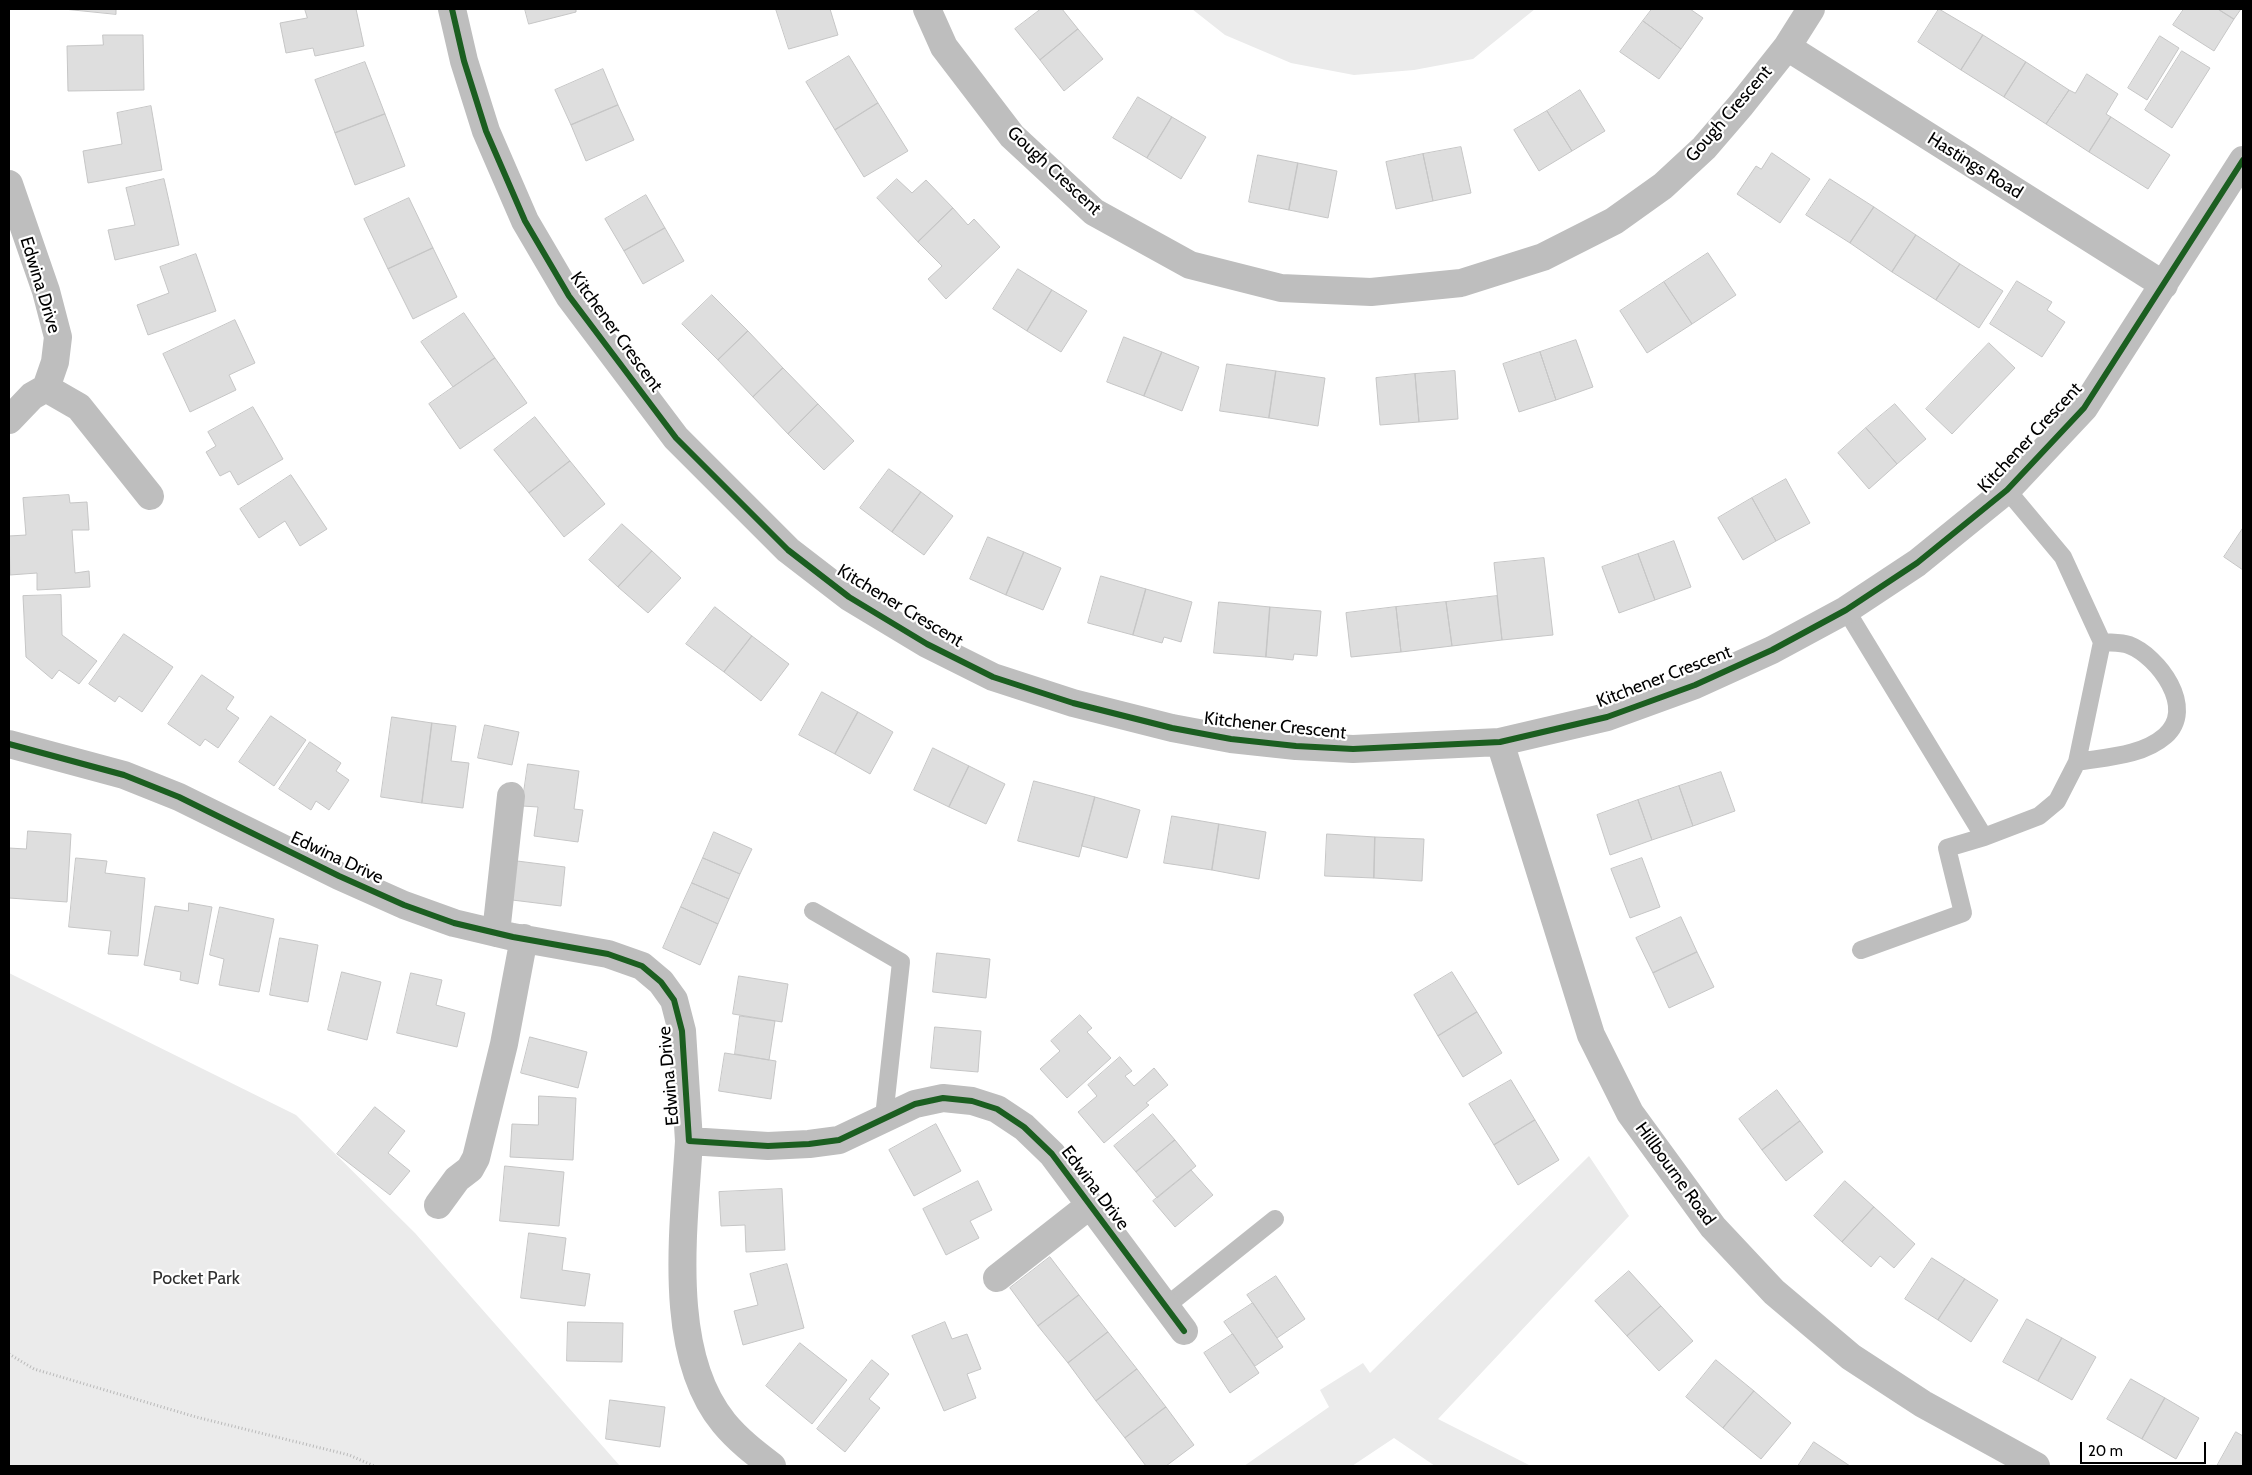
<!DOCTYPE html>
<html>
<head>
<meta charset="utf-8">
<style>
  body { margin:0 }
  #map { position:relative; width:2252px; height:1475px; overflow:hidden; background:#fff; font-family:Cabin,sans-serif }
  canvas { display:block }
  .frame { position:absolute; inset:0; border:10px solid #000; pointer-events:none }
  .scale { position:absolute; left:2080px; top:1442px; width:126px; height:22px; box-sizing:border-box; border:2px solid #000; border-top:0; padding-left:6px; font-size:15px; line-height:18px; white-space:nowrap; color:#000; -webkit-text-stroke:4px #fff; paint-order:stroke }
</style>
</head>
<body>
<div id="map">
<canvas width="2252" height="1475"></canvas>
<div class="frame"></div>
<div class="scale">20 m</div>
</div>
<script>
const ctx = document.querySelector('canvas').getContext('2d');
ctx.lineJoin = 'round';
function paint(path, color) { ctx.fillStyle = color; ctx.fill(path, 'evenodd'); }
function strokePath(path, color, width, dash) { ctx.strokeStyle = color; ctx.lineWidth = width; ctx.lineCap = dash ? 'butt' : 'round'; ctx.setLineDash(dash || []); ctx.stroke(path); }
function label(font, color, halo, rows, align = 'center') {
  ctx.font = font + ' Cabin,sans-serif'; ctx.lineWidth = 4.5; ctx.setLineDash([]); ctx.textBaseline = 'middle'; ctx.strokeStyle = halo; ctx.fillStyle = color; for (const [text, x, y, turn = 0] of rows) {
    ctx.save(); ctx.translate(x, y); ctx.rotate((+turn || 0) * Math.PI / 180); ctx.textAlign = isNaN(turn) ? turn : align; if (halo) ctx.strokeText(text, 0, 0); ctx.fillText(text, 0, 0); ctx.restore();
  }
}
const green = new Path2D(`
  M1192 9H1535L1473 59 1414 70 1354 75 1291 63 1225 35Z
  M9 973 296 1115 415 1233 620 1466H9Z
  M1589 1156 1629 1216 1438 1419 1531 1466H1435L1394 1438 1352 1466H1244L1329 1407 1320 1390 1363 1363 1370 1373Z`);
const building = new Path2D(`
  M64 9H116V14Z
  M305 9H356L364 46 315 56 313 48 286 53 280 23 307 18Z
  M525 9H576V12L529 24Z
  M776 9H830L838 35 789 49Z
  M1041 9H1062L1078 29 1040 60 1015 29Z
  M1652 9H1690L1703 18 1681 49 1643 21Z
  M1939 9 1983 35 1961 70 1918 42Z
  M2184 9H2218L2234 19 2214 51 2173 25Z
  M2218 9H2241L2234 19Z
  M1643 21 1681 49 1659 79 1620 52Z
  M1078 29 1103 59 1064 91 1040 60Z
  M103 35H143L144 90 68 91 67 46 103 45Z
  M1983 35 2026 62 2004 97 1961 70Z
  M2160 36 2179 48 2147 100 2128 88Z
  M2182 51 2210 68 2172 128 2145 110Z
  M849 56 878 103 835 130 806 82Z
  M365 62 385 114 335 133 315 80Z
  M2026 62 2069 90 2046 124 2004 97Z
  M603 69 618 105 571 125 555 90Z
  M2087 74 2118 94 2106 114 2111 117 2089 152 2046 124 2069 90 2075 93Z
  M1580 90 1605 131 1572 151 1547 111Z
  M1138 97 1172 117 1147 158 1113 138Z
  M878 103 908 151 864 177 835 130Z
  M618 105 634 140 586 161 571 125Z
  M151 106 162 170 88 183 83 151 122 144 117 113Z
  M1547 111 1572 151 1539 171 1514 130Z
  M385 114 405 166 355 185 335 133Z
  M1172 117 1206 137 1181 179 1147 158Z
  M2111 117 2170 155 2148 189 2089 152Z
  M1461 147 1471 193 1433 201 1423 154Z
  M1772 153 1810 179 1780 223 1737 194 1756 166 1761 169Z
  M1423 154 1433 201 1396 209 1386 162Z
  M1258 155 1298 163 1289 210 1249 202Z
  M1298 163 1337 171 1328 218 1289 210Z
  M164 179 179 245 115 260 108 230 135 225 126 188Z
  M897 179 912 193 926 180 953 208 918 242 877 198Z
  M1830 179 1874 207 1850 243 1806 215Z
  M646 195 665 228 624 251 605 219Z
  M409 198 433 248 388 269 364 219Z
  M1874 207 1916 235 1892 272 1850 243Z
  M953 208 968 225 974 219 1000 247 946 299 928 279 942 266 918 242Z
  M665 228 684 261 643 284 624 251Z
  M1916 235 1960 264 1936 300 1892 272Z
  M433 248 457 297 413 319 388 269Z
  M1708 253 1736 295 1692 324 1664 282Z
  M196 254 216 311 148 335 137 305 169 293 160 267Z
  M1960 264 2003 291 1979 328 1936 300Z
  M1018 269 1052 290 1027 331 993 309Z
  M2017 281 2052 302 2047 310 2065 322 2042 357 1990 324Z
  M1664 282 1692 324 1647 353 1620 311Z
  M1052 290 1087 311 1061 352 1027 331Z
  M712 295 748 331 718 360 682 324Z
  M464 313 495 358 453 387 421 342Z
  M235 320 255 363 229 375 236 390 190 412 163 354Z
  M748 331 783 368 753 397 718 360Z
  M1124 337 1162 352 1144 396 1107 382Z
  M1576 340 1593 387 1556 400 1540 352Z
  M1989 343 2015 368 1952 434 1926 409Z
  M1162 352 1199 367 1182 411 1144 396Z
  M1540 352 1556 400 1519 412 1503 364Z
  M495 358 527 403 460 449 429 404Z
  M1227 364 1276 371 1269 418 1220 411Z
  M783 368 818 404 788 434 753 397Z
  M1276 371 1325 378 1318 426 1269 418Z
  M1455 371 1458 419 1419 422 1415 374Z
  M1415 374 1419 422 1380 425 1376 378Z
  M818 404 854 441 824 470 788 434Z
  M1895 404 1926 439 1897 464 1866 428Z
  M253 407 283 459 238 485 230 471 220 476 206 452 216 446 208 432Z
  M535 417 570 461 529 493 494 450Z
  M1866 428 1897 464 1869 489 1838 453Z
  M570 461 605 504 564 537 529 493Z
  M889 469 921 492 892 532 860 508Z
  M291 475 327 529 300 546 285 521 259 538 240 509Z
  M1786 479 1810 523 1776 541 1752 498Z
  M921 492 953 516 924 555 892 532Z
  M69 495 70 503 87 502 89 530H72L75 573 89 571 90 587 37 590V573L10 575 9 536 26 535 23 498Z
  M1752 498 1776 541 1743 560 1718 518Z
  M622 524 652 551 618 587 589 560Z
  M2243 528V570L2224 557Z
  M988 537 1024 552 1006 595 970 579Z
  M1674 541 1691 587 1655 600 1638 554Z
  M652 551 681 578 648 613 618 587Z
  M1024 552 1061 568 1043 610 1006 595Z
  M1638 554 1655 600 1619 613 1602 567Z
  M1544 558 1553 635 1502 640 1494 563Z
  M1101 576 1146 589 1133 635 1088 623Z
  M1146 589 1192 602 1181 642 1164 637 1162 643 1133 635Z
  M61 595 62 635 97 661 79 684 59 670 52 679 26 657 23 596Z
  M1497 596 1502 640 1452 646 1446 602Z
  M1219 602 1270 607 1266 657 1214 653Z
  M1446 602 1452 646 1401 652 1396 607Z
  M715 607 752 636 724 672 686 644Z
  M1270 607 1321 611 1317 656 1294 654 1293 660 1266 657Z
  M1396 607 1401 652 1351 657 1346 613Z
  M124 634 173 667 142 712 119 696 115 702 89 684Z
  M752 636 789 664 761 701 724 672Z
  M202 675 234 697 226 709 239 718 218 748 205 739 200 746 168 724Z
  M822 692 858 712 835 754 799 735Z
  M858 712 893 732 870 774 835 754Z
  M271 716 306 740 274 786 239 762Z
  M392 717 432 723 422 803 381 797Z
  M432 723 456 726 451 761 469 763 463 808 422 803Z
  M485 725 519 732 512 765 478 758Z
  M310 742 341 763 336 771 349 780 329 810 316 801 311 810 279 789Z
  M933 748 969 766 949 807 914 790Z
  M528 764 579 771 574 809 583 810 578 842 534 836 538 807 522 806Z
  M969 766 1005 784 986 824 949 807Z
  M1721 772 1735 811 1693 826 1679 786Z
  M1034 781 1095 797 1079 857 1018 841Z
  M1679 786 1693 826 1652 840 1638 800Z
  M1095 797 1140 810 1127 858 1082 846Z
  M1638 800 1652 840 1610 855 1597 815Z
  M1172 816 1219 824 1212 870 1164 863Z
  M1219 824 1266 832 1259 879 1212 870Z
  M28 831 71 834 67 902 9 898V848L26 849Z
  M714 832 752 849 740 874 703 858Z
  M1327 834 1375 837 1374 878 1325 876Z
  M1375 837 1424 839 1422 881 1374 878Z
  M76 858 107 861 105 873 145 878 138 956 108 954 111 931 69 927Z
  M703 858 740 874 729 899 692 883Z
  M1642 858 1660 907 1630 918 1611 869Z
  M517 861 565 867 561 906 512 900Z
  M692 883 729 899 718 924 681 907Z
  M189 903 212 907 198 984 180 980 181 972 144 965 155 906 188 911Z
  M220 907 274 919 259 992 219 985 224 959 210 955Z
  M681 907 718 924 700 965 663 948Z
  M1681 917 1697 952 1653 973 1636 938Z
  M280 938 318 945 308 1002 270 995Z
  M1697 952 1714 987 1669 1008 1653 973Z
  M937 953 990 959 986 998 933 992Z
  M342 972 381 982 367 1040 328 1030Z
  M1452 972 1477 1012 1438 1036 1414 995Z
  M411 973 442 980 436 1005 465 1013 457 1047 397 1033Z
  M739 976 788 984 782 1022 733 1014Z
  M1477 1012 1502 1053 1463 1077 1438 1036Z
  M1080 1015 1092 1028 1087 1032 1111 1058 1067 1098 1040 1069 1060 1051 1051 1041Z
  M740 1016 775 1021 769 1060 735 1054Z
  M935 1027 981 1031 978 1072 931 1068Z
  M530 1037 587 1052 578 1088 521 1073Z
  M725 1053 776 1061 771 1099 719 1091Z
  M1120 1057 1132 1071 1125 1076 1134 1086 1154 1068 1168 1085 1146 1103 1149 1105 1104 1143 1078 1112 1097 1096 1088 1085Z
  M1511 1080 1535 1120 1494 1145 1469 1104Z
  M1777 1090 1800 1121 1762 1150 1739 1119Z
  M539 1096 576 1098 573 1160 510 1157 512 1124 538 1125Z
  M375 1107 405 1131 388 1153 410 1171 390 1195 337 1154Z
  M1153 1114 1175 1140 1136 1172 1114 1146Z
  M1535 1120 1559 1160 1518 1185 1494 1145Z
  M1800 1121 1823 1152 1786 1181 1762 1150Z
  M936 1124 961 1171 914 1196 889 1150Z
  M1175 1140 1196 1166 1157 1198 1136 1172Z
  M505 1166 564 1172 559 1226 500 1221Z
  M1191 1170 1213 1195 1175 1227 1153 1201Z
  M978 1181 992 1210 970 1221 979 1238 946 1255 923 1209Z
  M1845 1181 1874 1207 1842 1242 1814 1216Z
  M782 1189 785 1250 746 1252 745 1225 721 1226 719 1192Z
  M1874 1207 1915 1244 1894 1268 1880 1256 1871 1267 1842 1242Z
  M529 1233 566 1238 562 1270 590 1274 585 1306 521 1298Z
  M1050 1257 1079 1295 1038 1326 1010 1288Z
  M1932 1258 1965 1279 1938 1320 1905 1299Z
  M787 1264 804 1328 743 1345 734 1311 758 1305 750 1274Z
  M1629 1271 1661 1306 1627 1336 1595 1301Z
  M1276 1276 1305 1319 1277 1338 1247 1295Z
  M1965 1279 1998 1300 1971 1342 1938 1320Z
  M1079 1295 1108 1332 1068 1363 1038 1326Z
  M1253 1303 1283 1347 1255 1366 1224 1322Z
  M1661 1306 1693 1341 1659 1371 1627 1336Z
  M2027 1319 2062 1338 2038 1381 2003 1362Z
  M568 1322 623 1323 622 1362 567 1361Z
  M945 1322 952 1339 967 1334 981 1369 967 1374 976 1398 944 1411 912 1336Z
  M1108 1332 1137 1369 1096 1401 1068 1363Z
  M1233 1334 1259 1373 1230 1393 1204 1353Z
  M2062 1338 2096 1357 2072 1400 2038 1381Z
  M800 1343 847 1380 812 1424 766 1386Z
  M872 1360 889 1374 869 1399 880 1408 845 1452 817 1429Z
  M1716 1360 1754 1391 1723 1428 1686 1397Z
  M1137 1369 1166 1407 1125 1438 1096 1401Z
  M2131 1379 2165 1398 2142 1439 2107 1419Z
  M1754 1391 1791 1423 1761 1459 1723 1428Z
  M2165 1398 2199 1418 2176 1459 2142 1439Z
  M610 1400 665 1407 660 1447 606 1439Z
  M1166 1407 1194 1445 1166 1466H1146L1125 1438Z
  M2236 1432 2243 1436V1466H2217Z
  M1814 1442 1850 1466H1798Z`);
const path = new Path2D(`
  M9 1354 34 1369 196 1417 349 1455 374 1466`);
const service = new Path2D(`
  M1846 610 1984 837
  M2077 762C2106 757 2142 756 2165 736 2197 708 2158 656 2129 645 2121 642 2110 643 2102 642
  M813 911 901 962 884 1117
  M1861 950 1963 913 1947 848 1984 837 2039 816 2057 801 2077 762 2102 642 2063 557 2007 490
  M1165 1307 1275 1219`);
const minor = new Path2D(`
  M452 9 464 61 486 131 525 221 569 296 676 438 788 550 849 597 927 644 993 677 1073 703 1172 728 1231 739 1296 746 1353 749 1500 742 1607 717 1695 685 1772 650 1846 610 1917 563 2007 490 2084 408 2243 160
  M927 9 944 47 1012 136 1094 212 1190 265 1281 288 1371 292 1461 283 1543 257 1614 221 1663 186 1704 148 1741 105 1787 47 1811 9
  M1787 47 2164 285
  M9 184 46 291 58 337 55 362 46 388 32 396 9 420
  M46 388 79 407 150 496
  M1500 742 1591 1035 1630 1113 1713 1227 1774 1292 1851 1357 1923 1404 2036 1466
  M9 744 124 775 179 797 339 876 404 905 454 923 513 937 608 954 642 966 661 982 674 1000 682 1031 689 1141 768 1146 809 1144 839 1140 915 1104 943 1098 972 1101 997 1109 1024 1127 1052 1154 1184 1331
  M496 933 511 796
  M689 1141C684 1228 666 1352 724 1423 738 1440 755 1453 772 1466
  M438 1205 457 1179 470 1169 476 1158 504 1044 524 938
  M997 1278 1090 1205`);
const cycleway = new Path2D(`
  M452 9 464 61 486 131 525 221 569 296 676 438 788 550 849 597 927 644 993 677 1073 703 1172 728 1231 739 1296 746 1353 749 1500 742 1607 717 1695 685 1772 650 1846 610 1917 563 2007 490 2084 408 2243 160
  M9 744 124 775 179 797 339 876 404 905 454 923 513 937 608 954 642 966 661 982 674 1000 682 1031 689 1141 768 1146 809 1144 839 1140 915 1104 943 1098 972 1101 997 1109 1024 1127 1052 1154 1184 1331`);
const streetNames = [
  ["Gough Crescent",1729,114,-49],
  ["Hastings Road",1975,166,32],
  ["Gough Crescent",1054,171,43],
  ["Edwina Drive",40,285,73],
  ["Kitchener Crescent",616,332,54],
  ["Kitchener Crescent",2030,438,-47],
  ["Kitchener Crescent",900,606,31],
  ["Kitchener Crescent",1664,677,-21],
  ["Kitchener Crescent",1275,726,6],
  ["Edwina Drive",337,858,25],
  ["Edwina Drive",669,1076,-95],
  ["Hillbourne Road",1675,1174,54],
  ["Edwina Drive",1095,1188,53]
];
const parkNames = [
  ["Pocket Park",196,1279]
];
paint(green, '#ebebeb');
paint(building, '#dedede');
strokePath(building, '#c6c6c6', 1);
strokePath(path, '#b9b9b9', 3, [1, 2.5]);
strokePath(service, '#bebebe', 18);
strokePath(minor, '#bebebe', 28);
strokePath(cycleway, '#1b5e20', 6);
label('18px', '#000', '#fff', streetNames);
label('18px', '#313131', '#fff', parkNames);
</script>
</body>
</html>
